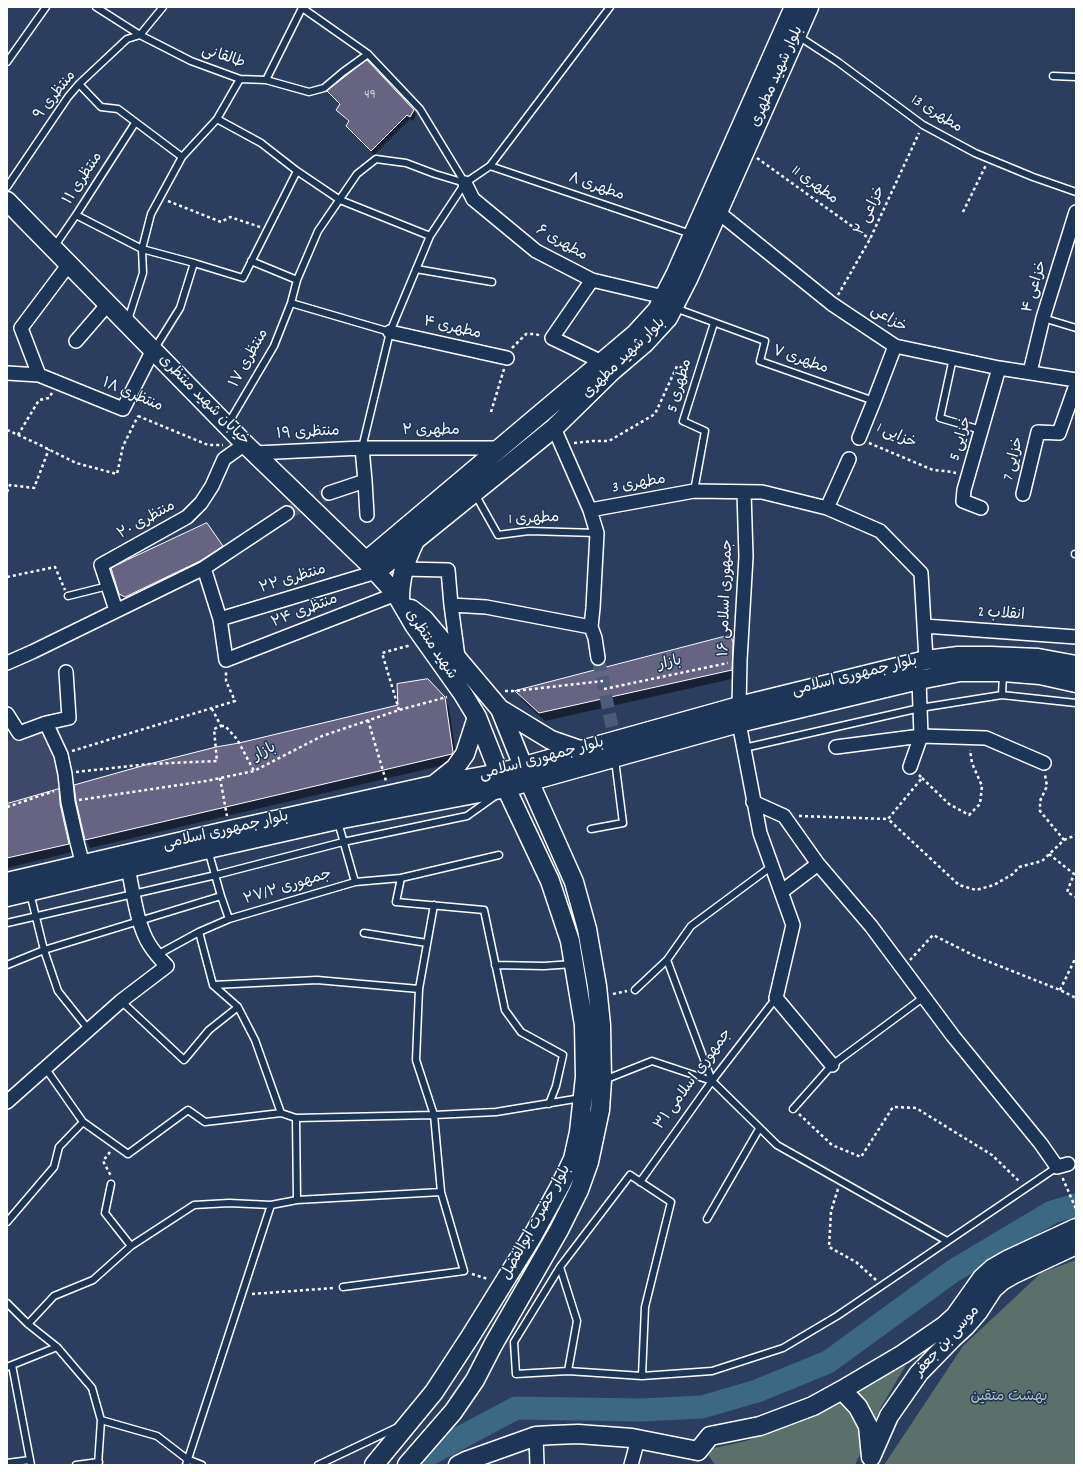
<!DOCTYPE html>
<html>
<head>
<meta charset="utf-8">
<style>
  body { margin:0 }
  #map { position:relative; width:1083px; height:1472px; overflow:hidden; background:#2c3e60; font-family:Dekko,sans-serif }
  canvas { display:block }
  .frame { position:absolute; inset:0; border:8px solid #fff; pointer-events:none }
</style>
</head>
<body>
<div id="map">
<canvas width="1083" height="1472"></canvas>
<div class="frame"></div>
</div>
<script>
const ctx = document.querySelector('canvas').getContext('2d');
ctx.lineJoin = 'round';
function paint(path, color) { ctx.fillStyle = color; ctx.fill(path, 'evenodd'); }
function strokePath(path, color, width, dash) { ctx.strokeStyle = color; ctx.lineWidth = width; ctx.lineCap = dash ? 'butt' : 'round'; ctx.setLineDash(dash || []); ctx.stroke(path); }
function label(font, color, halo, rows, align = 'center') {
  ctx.font = font + ' Dekko,"Playpen Sans Arabic",sans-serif'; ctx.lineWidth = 3; ctx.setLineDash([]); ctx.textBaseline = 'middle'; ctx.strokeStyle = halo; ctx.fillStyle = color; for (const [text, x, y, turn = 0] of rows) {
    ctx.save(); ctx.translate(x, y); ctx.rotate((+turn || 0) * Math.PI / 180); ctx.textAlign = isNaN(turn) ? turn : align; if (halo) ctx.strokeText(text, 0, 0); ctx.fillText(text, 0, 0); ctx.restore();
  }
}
const built = new Path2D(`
  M46 730 61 789 7 804V741Z`);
const green = new Path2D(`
  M1076 1260V1465H884L963 1346 1041 1273Z
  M906 1365 880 1409 855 1465H715L705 1450 746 1441 801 1420Z`);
const shadow = new Path2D(`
  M329 91 414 110 416 115 413 121 410 119 374 155 350 131 348 126 349 123 340 114 337 110 341 105Z
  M222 546 227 554 125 602 120 593Z
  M730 636 735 645 736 678 545 721 521 699 517 691Z
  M444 698 449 707 457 762 90 848 86 840Z
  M58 791 63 799 73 852 7 868V805Z`);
const river = new Path2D(`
  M409 1465 516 1408 641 1410 702 1407 757 1391 828 1362 953 1271 1052 1212 1076 1205`);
const building = new Path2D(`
  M367 60 414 110 410 117 407 115 371 151 346 126 349 121 336 110 340 104 327 91Z
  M207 523 223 546 200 561 125 597 119 594 111 568 127 560Z
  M731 635 733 643 732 670 539 713 515 691Z
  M428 679 445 697 453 752 452 754 85 840 76 801 74 785 149 764 216 747 239 743 398 705 397 684Z
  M59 789 60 804 69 844 7 858V804Z`);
const streetTunnel = new Path2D(`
  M287 513 329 493
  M598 658 615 741`);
const path = new Path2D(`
  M757 158 870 239
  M168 201 221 222 230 217 260 227
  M963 212 986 165
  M838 295 870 239 919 133
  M512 348 526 334H535L542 336
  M491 412 504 369
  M138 416 208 445H223
  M7 430 36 443 76 463 117 474 123 446 138 416
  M18 435 39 400 49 398 52 393
  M574 443 593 441H609L655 414 677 366 691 371
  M869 443 933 470 946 471 956 473
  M7 492 10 485 34 488 49 449
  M7 577 55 567 65 590
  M604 689 728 663
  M505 691H515L603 681
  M399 710 382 653 411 645
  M368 720 386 781
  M221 726H225L237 739 254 771
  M72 751 235 701 226 681V672
  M76 772 149 764 217 761 214 729 221 726 211 707
  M919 775 922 778 888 819 959 885 976 890 994 885 1013 874 1019 867 1042 861 1064 840 1040 811V801L1047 786 1045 775
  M220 778 227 816
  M922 778 949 804 969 815 980 804 982 786 972 763 970 750
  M79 800 206 781 254 771 322 736 399 710 447 697
  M7 807 54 791
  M799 816 888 819
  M1064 840 1076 835
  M1049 854 1074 874 1067 892 1076 897
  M910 960 933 935 977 957 1060 990 1076 998
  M1060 990 1076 957
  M613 994 627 991
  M799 1114 832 1145 861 1157 893 1107 916 1108 992 1155 1020 1182
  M110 1152 103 1161 111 1176
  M1064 1179H1063L1076 1209
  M838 1189 831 1211 829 1247 856 1262 876 1280
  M472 1274 488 1279
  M252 1294 334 1288`);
const lane = new Path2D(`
  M96 7 140 35 191 61 240 79 266 80 309 92 324 88 343 72 368 54
  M301 7 368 54 420 109 465 183
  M798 36 838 62 923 125 975 153 1033 177 1076 192
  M7 62 46 7
  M1053 76 1076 77
  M266 80 302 8
  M79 84 101 107 118 109 182 157
  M217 119 261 143 297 171 340 200 430 236
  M490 166 691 234
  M7 187 68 97 79 84 127 39 140 35 163 7
  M76 215 142 249 194 263 180 308 155 348
  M54 247 76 215 135 123
  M251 261 297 280
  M194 263 243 278 297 171
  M416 269 492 282
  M675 308 765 341 760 361 874 401
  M1043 318 1076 328
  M128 320 143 273 142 249 151 214 182 157 217 119 240 79
  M390 332 291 303 297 280 318 231 357 174 376 159 406 163 435 174 465 183
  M953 358 940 418 981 430
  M228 424 274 346 291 303
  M362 448 390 332 430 236 465 183 490 166 610 7
  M694 491 705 431 683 421 714 323
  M475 494 498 535 529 531 597 533
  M1075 554H1076
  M68 596 108 586
  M1002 695 1003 674
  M744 748 920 708 1002 695 1076 703
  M338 822 355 882
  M591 829 623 823 615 760
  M208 850 221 896 229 919
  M401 878 396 902 484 910 505 1010 521 1032 563 1055 556 1086 549 1104
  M30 893 44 950 58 991 89 1030
  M7 923 216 875 343 842 467 816 495 796
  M199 932 213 985 317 980 419 989
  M364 933 427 943
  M157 955 199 932 229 919 355 882 401 878 499 855
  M667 960 712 1081 777 1145 947 1241
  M7 965 44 950 221 896
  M495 965 544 966 573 964
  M213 985 238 1007 255 1040 281 1113
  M635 990 667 960 691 926 772 866
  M121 1001 184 1060 209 1030 238 1007
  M46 1069 83 1122 128 1154 188 1110 205 1122 281 1113 296 1118 434 1115 496 1112 581 1098
  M604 1080 652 1061 712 1081
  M793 1109 832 1065 924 997
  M296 1118 297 1200
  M640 1182 712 1081 776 998
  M111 1184 105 1213 131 1246
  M707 1219 759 1129
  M7 1222 54 1167 59 1147 83 1122
  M560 1267 514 1342 516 1374 568 1371 642 1376 712 1371 783 1348 837 1316 1057 1167
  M343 1287 464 1271 441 1192 434 1115 416 1060 419 989 434 905
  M7 1303 28 1324 57 1347 92 1388 101 1420 98 1465
  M28 1324 54 1296 93 1280 131 1246 194 1205 229 1203 271 1205 297 1200 441 1192
  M12 1365 31 1465
  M7 1367 57 1347
  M568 1371 577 1321 560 1267 630 1175 671 1202 645 1307 642 1376
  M101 1420 157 1436 187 1459 202 1465
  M7 1463 30 1460
  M76 1465 99 1462
  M186 1465 271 1205
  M318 1465 398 1427`);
const street = new Path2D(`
  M465 183 473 199 536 251 592 280 664 297
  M718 212 832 304 895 346 999 368 1076 380
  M592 280 552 338 602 362
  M390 332 507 358
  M76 341 108 304
  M1030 372 1043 318 1076 212
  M7 373 39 375 123 409 153 350
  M39 375 21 328 69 264
  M554 428 590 510 597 533 593 608 591 627 595 638 598 658
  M859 438 874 401 895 346
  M255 453 362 448H500
  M365 481 367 515
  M329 493 365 481 362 448
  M1023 494 1038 432 1059 433 1076 385
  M827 508 880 531 921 573 926 660
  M981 508 963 501 964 490 999 368
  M590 510 694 491 762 492 827 508 849 459
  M204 568 220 619 226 660 396 594
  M403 569 448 570 451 605 458 657
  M451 605 486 607 591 627
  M116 610 101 565 187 517 201 503 212 486 224 459 245 444
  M220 619 376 572
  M924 626 1076 637
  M7 663 32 652 204 568 287 513
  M739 706 740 660 746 557 744 492
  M7 714 19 733 46 723 61 755 65 774 68 802 77 842 83 865
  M46 723 69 718 66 672
  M739 723 760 833 793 925 776 998 832 1065
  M836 747 921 736 986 738 1044 763
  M910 767 921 736 919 680
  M753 802 784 816 818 864 781 892
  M818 864 871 926 953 1036 1041 1144 1057 1167 1068 1164
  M7 1102 121 1001 167 966C160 959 154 952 149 944 137 925 133 891 128 868
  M536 1436 537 1465
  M631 1465 638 1439`);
const secondary = new Path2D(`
  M7 201 245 444 366 561 396 594 414 625 463 694 477 717 499 773 550 881 570 941 584 1025 585 1077 579 1132 573 1159 560 1186 532 1237 470 1337 434 1392 374 1465
  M366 561 602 362 635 334 657 310 676 273 794 7
  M376 572 554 428 611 372 645 343 668 318 688 279 718 212 809 7
  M400 600C400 578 405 562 414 543
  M500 709 551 740 580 750
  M435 784 455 768 465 754 477 717
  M7 882 230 830 433 785 499 773 739 706 926 660 958 656H991L1038 658 1076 665
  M7 897 208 849 337 820 506 788 739 723 919 680 960 672H1003L1040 675 1076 683
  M842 1390 903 1354 944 1326 955 1316 982 1278 993 1268 1007 1260 1076 1228
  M698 1451 710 1436 760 1426 813 1406 842 1390 858 1407 868 1426 871 1457
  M871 1457 889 1416 919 1373 953 1338 966 1326 978 1312 993 1289 1002 1281 1014 1274 1076 1245
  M407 1465 453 1412 475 1380 493 1345 559 1230 579 1190 589 1162 600 1110 602 1080 601 1025 597 986 587 929 574 882 529 781 500 709 424 619 411 609
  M458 1465 466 1461 536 1436 553 1435 578 1434 632 1438 698 1451`);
const numberNames = [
  ["49",370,96]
];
const streetNames = [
  ["طالقانی",223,58,18],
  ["بلوار شهید مطهری",778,77,-66],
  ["منتظری ۹",56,96,-52],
  ["مطهری 13",936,115,32],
  ["منتظری ۱۱",84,179,-57],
  ["مطهری 11",814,186,36],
  ["مطهری ۸",596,188,19],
  ["خزاعی ۲",871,211,-64],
  ["مطهری ۶",561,244,30],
  ["خزاعی ۴",1036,287,-73],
  ["خزاعی",888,320,31],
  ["مطهری ۴",452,329,13],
  ["منتظری ۱۷",250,359,-61],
  ["بلوار شهید مطهری",625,359,-44],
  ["مطهری ۷",800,361,19],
  ["مطهری 5",681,386,-74],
  ["منتظری ۱۸",132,396,23],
  ["خیابان شهید منتظری",203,401,45],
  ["مطهری ۲",431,432],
  ["منتظری ۱۹",308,434,-3],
  ["خزایی 1",896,437,24],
  ["خزایی 5",962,439,-74],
  ["خزایی 7",1015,459,-76],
  ["مطهری 3",639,485,-10],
  ["مطهری 1",534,520,-3],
  ["منتظری ۲۰",147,521,-29],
  ["منتظری ۲۲",293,580,-17],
  ["جمهوری اسلامی ۱۶",727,598,-88],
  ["منتظری ۲۴",305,612,-21],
  ["انقلاب 2",1001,615,4],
  ["شهید منتظری",430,645,56],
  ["بازار",670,664,-12],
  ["بلوار جمهوری اسلامی",855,677,-14],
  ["بازار",265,753,-27],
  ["بلوار جمهوری اسلامی",542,760,-15],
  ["بلوار جمهوری اسلامی",226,832,-13],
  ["جمهوری ۲۷/۲",288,888,-17],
  ["جمهوری اسلامی ۳۱",694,1080,-54],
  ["بلوار حضرت ابوالفضل",537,1223,-61],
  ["موسی بن جعفر",948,1342,-48]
];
const parkNames = [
  ["بهشت متقین",1009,1398]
];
paint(built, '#3e496a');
paint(green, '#5a706b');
paint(shadow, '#0007');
strokePath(river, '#3c6883', 23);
paint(building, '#676483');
strokePath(building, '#fff', 1);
strokePath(streetTunnel, '#4c5b78', 13, [13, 6]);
strokePath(lane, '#fff', 9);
strokePath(street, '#fff', 16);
strokePath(secondary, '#fff', 21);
strokePath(path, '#fff', 2.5, [3, 3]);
strokePath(lane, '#1d3557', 6);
strokePath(street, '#1d3557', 13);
strokePath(secondary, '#1d3557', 18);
label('13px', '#d9d8e0', null, numberNames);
label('15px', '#fff', '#1d3557', streetNames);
label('15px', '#b5bfbc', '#1d3557', parkNames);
</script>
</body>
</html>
